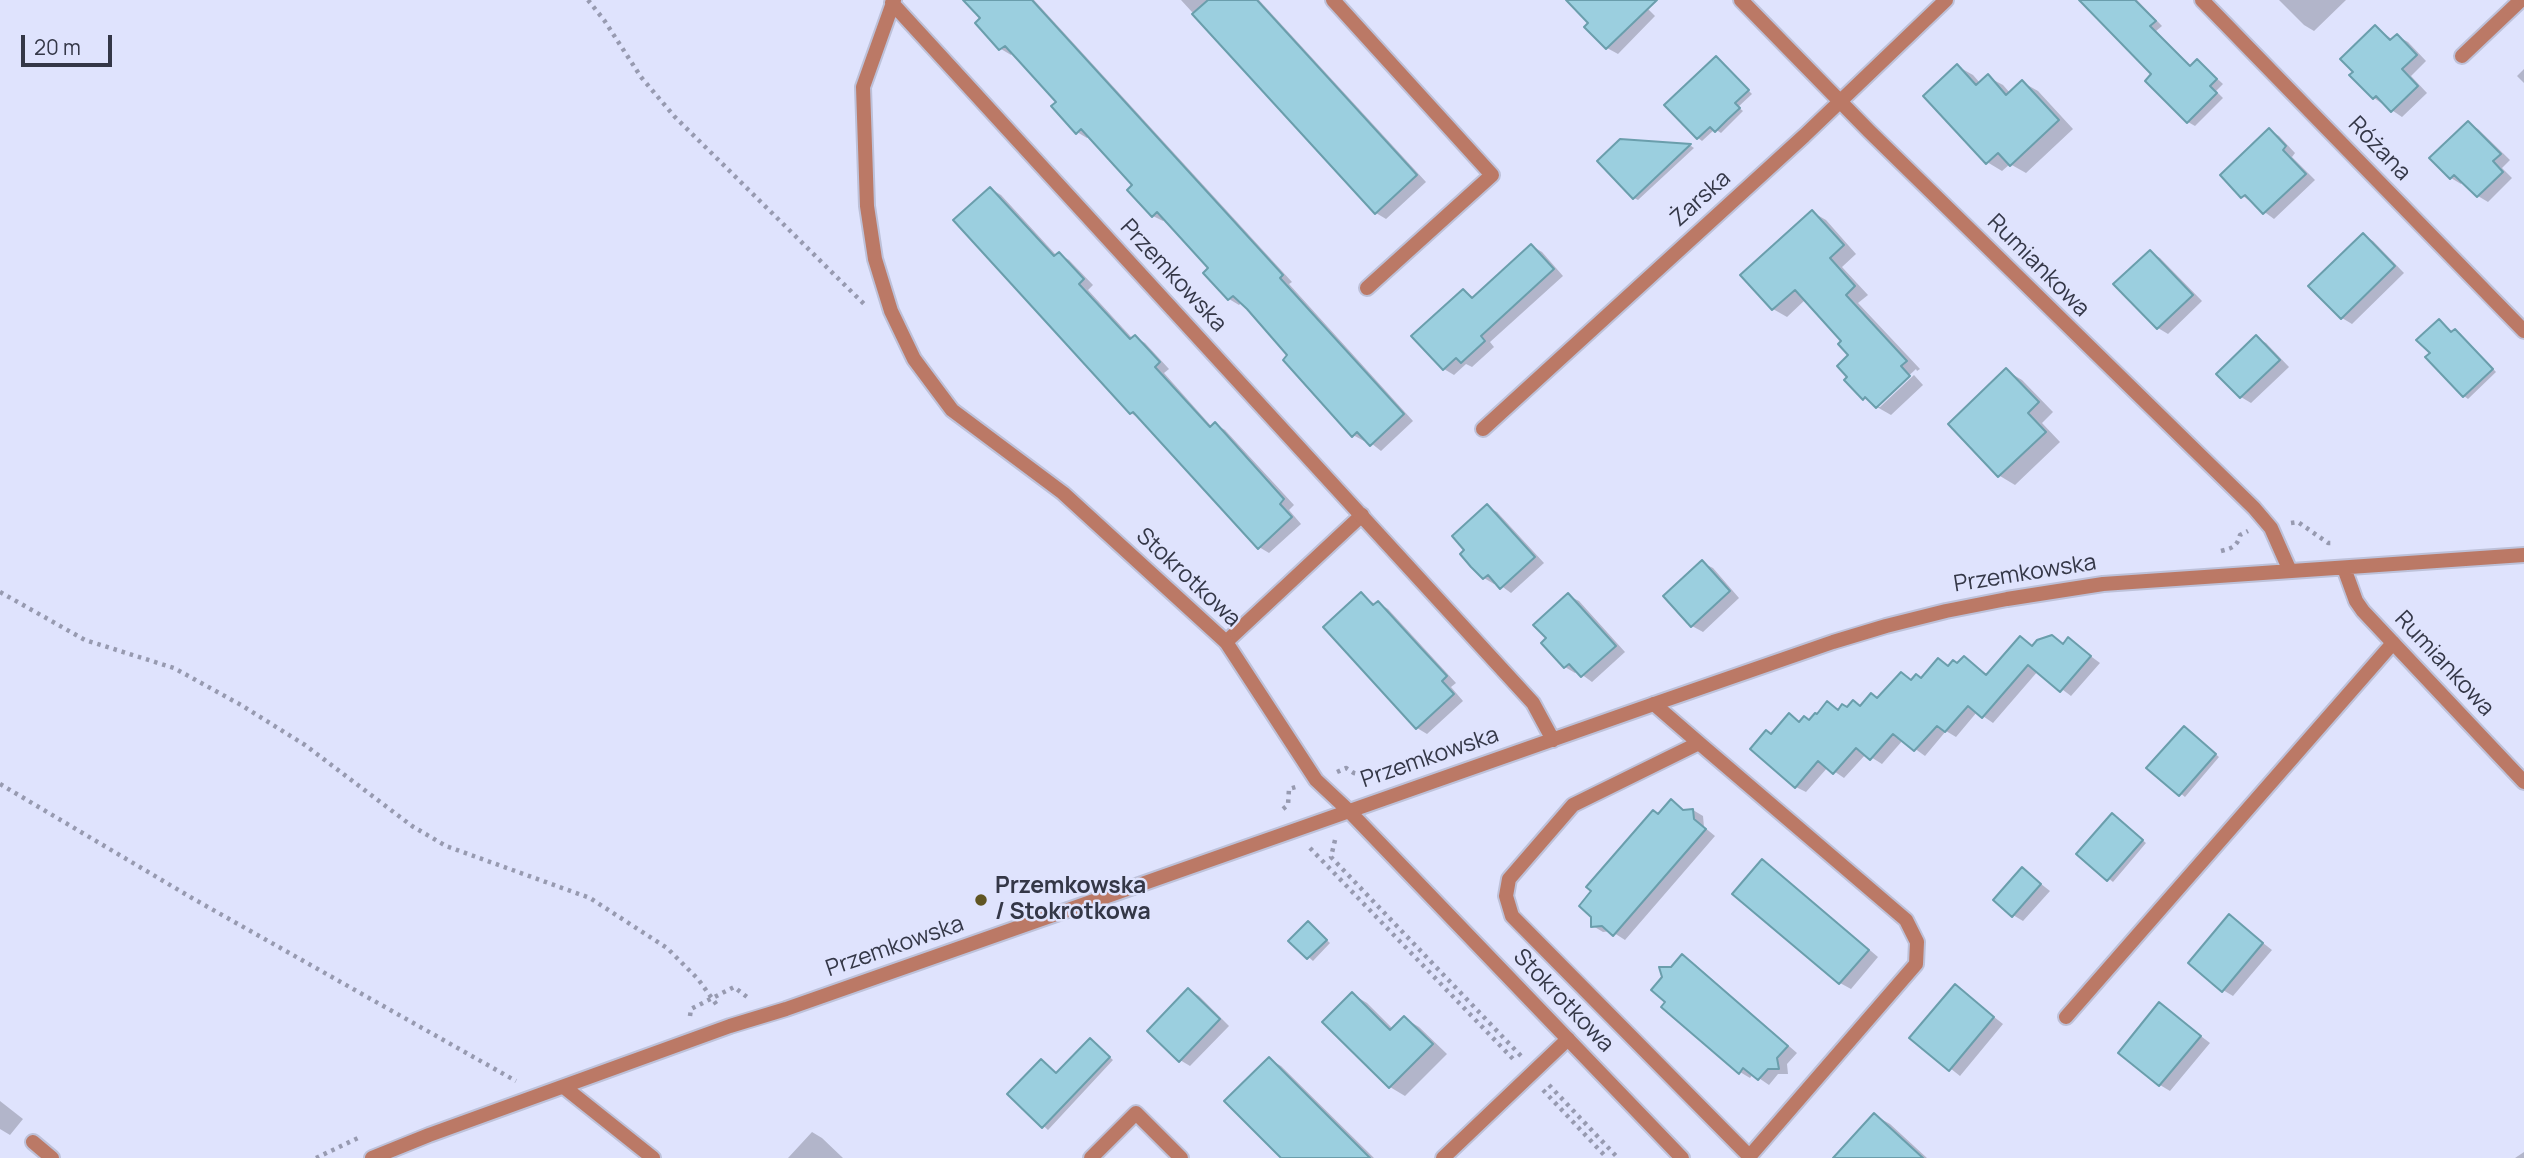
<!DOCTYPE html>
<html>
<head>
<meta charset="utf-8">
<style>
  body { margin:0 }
  #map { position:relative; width:2524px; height:1158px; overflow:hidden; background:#dfe3fd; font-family:Manrope,sans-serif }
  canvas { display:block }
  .scale { position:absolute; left:21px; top:35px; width:91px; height:32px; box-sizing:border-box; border:4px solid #343747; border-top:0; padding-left:9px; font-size:21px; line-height:24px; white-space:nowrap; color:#343747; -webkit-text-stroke:5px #dfe3fd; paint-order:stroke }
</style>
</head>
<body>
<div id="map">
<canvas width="2524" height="1158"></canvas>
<div class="scale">20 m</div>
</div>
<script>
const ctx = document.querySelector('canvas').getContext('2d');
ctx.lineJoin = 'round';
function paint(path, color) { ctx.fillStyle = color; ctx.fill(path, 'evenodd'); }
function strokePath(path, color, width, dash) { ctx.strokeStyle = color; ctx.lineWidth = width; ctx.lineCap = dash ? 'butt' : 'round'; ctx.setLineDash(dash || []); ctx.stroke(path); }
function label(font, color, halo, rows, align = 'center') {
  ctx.font = font + ' Manrope,sans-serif'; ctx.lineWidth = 5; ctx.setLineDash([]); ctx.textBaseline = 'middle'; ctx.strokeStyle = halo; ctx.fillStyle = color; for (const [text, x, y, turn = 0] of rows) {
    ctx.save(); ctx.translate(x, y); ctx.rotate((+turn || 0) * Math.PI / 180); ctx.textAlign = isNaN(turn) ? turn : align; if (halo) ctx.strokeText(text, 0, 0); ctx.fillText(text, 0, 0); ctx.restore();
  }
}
const shadow = new Path2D(`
  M975 0H1034L1292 282 1289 284 1413 421 1381 451 1366 439 1364 441 1353 435 1289 356 1242 302 1239 305 1229 299 1211 268 1165 219 1163 221 1153 216 1134 185 1089 136 1087 138 1077 132 1058 102 1013 52 1011 55 1001 49 982 18Z
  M1181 0H1259L1426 182 1386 219 1376 213Z
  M1582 0H1639L1655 16 1618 54 1607 48 1587 27 1590 23Z
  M2081 0H2137L2162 26 2156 31 2192 67 2198 61 2223 84 2216 91 2223 98 2195 126 2188 122 2154 74Z
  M2279 0H2346L2314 31 2304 25Z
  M2375 27 2393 40 2397 36 2408 42 2426 61 2411 76 2427 93 2402 117 2374 98 2355 73Z
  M1716 58 1752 94 1738 107 1743 111 1721 133 1715 129 1702 141 1698 138Z
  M1957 66 1973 75 1980 83 1988 77 2003 85 2010 93 2022 82 2038 91 2073 129 2026 173 2010 164 2002 171 1987 162Z
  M2524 69V83L2517 76Z
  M2468 123 2478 129 2510 160 2502 168 2512 178 2488 202 2478 196 2463 181 2461 184 2451 178Z
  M2269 130 2279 136 2295 153 2292 157 2315 180 2274 219 2243 196Z
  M1620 141 1691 146 1694 148 1638 200 1634 198Z
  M991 189 1001 195 1057 256 1059 254 1069 260 1093 285 1088 290 1133 339 1135 337 1145 343 1169 369 1164 373 1212 427 1215 424 1225 430 1294 505 1289 510 1301 524 1269 553 1259 547 1142 420 1131 413Z
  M1812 212 1826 220 1856 254 1842 267 1868 295 1858 303 1920 369 1917 371 1916 369 1876 406 1864 398 1851 355 1844 341 1806 299 1787 317 1773 309Z
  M2363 235 2373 241 2404 273 2352 324 2342 318Z
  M1532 246 1542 252 1563 276 1490 342 1494 347 1472 367 1466 364 1454 375 1444 369 1463 291 1475 298Z
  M2150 252 2160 258 2202 301 2168 334 2158 328Z
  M2443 324 2452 334 2456 331 2460 333 2496 372 2468 399 2464 396 2432 353Z
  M2256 338 2266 343 2289 367 2251 403 2241 397Z
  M2007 371 2022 380 2053 412 2042 423 2060 442 2015 485 2000 476 1950 424Z
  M1914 375 1923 385 1891 415 1877 407H1880Z
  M1487 507 1497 512 1544 563 1511 593 1496 582 1494 584 1484 578Z
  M1703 563 1713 568 1739 598 1703 632 1692 626 1665 596Z
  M1361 594 1376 605 1378 603 1388 609 1456 683 1451 687 1463 701 1427 734 1417 728Z
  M1569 596 1579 601 1625 652 1592 682 1577 671 1575 673 1565 667Z
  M2052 637 2064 645 2069 640 2100 663 2071 696 2038 671 1993 723 1977 712 1956 737 1946 731 1925 756 1903 740 1882 764 1866 754 1844 778 1828 767 1806 792 1796 787 1753 749 1772 735 1789 715 1801 723 1810 721 1817 716 1828 704 1839 711 1862 707 1879 699 1901 674 1913 681 1922 679 1938 660 1950 666 1958 665 1964 658 1988 675 2020 639 2034 647Z
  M2188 730 2219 757 2185 797 2149 768Z
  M1671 801 1686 811 1693 810 1703 816 1704 827 1715 836 1625 940 1611 931 1603 932 1593 926Z
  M2116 817 2146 843 2113 882 2078 854Z
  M1762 861 1772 867 1878 957 1851 989 1840 983 1735 893Z
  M2022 869 2050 891 2023 921 2013 915Z
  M2230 917 2272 950 2233 996 2223 990Z
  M1308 923 1330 943 1313 961 1291 941Z
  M1682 957 1692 962 1797 1053 1787 1064 1788 1074H1778L1769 1085 1753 1074 1750 1078 1740 1072 1668 1002 1672 969Z
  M1955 986 2003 1024 1960 1076 1911 1037Z
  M1189 990 1199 996 1229 1026 1190 1066 1180 1060Z
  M1352 994 1367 1003 1393 1029 1404 1018 1419 1027 1447 1054 1405 1096 1390 1087Z
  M2160 1005 2210 1043 2170 1091 2160 1085Z
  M1090 1040 1113 1060 1048 1130 1009 1094 1041 1061 1057 1074Z
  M1269 1059 1281 1066 1374 1158H1284Z
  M0 1101 23 1119 10 1135 0 1129Z
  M1874 1115 1890 1124 1927 1158H1835Z
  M812 1132 822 1138 843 1158H788Z
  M2524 1152V1158H2515Z`);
const building = new Path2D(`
  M963 0H1032L1283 275 1280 278 1404 414 1370 446 1357 432 1352 437 1283 360 1287 355 1247 309 1233 296 1228 300 1203 273 1208 268 1157 212 1152 217 1127 190 1132 185 1081 129 1076 134 1051 106 1056 102 1017 59 1005 46 999 50 975 23 980 18Z
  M1208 0H1257L1417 175 1375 214 1192 14Z
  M1566 0H1657L1606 49 1584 27 1588 23Z
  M2079 0H2135L2156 21 2150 26 2190 66 2197 59 2217 79 2210 86 2217 93 2187 123 2145 81 2151 74Z
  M2375 25 2390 40 2397 34 2417 55 2402 69 2418 86 2391 112 2376 96 2373 99 2349 75 2353 72 2340 59Z
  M1716 56 1749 90 1735 103 1740 108 1727 120 1715 132 1710 127 1697 139 1664 105Z
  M1957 64 1976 85 1988 74 2006 95 2022 80 2059 120 2010 166 1998 153 1986 164 1923 96Z
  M2468 121 2501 154 2493 161 2503 172 2477 197 2454 175 2450 179 2429 158Z
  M2269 128 2286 146 2283 150 2306 174 2263 214 2245 195 2241 198 2220 175Z
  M1620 139 1691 144 1633 199 1597 161Z
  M990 187 1054 256 1059 252 1071 265 1084 279 1079 284 1130 339 1135 335 1148 349 1160 362 1155 367 1210 427 1215 422 1284 499 1280 504 1292 517 1258 549 1133 412 1130 414 953 220Z
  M1812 210 1844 245 1830 258 1855 286 1846 295 1907 361 1901 366 1910 376 1876 408 1865 397 1863 400 1844 380 1847 377 1837 366 1848 355 1838 344 1841 341 1795 290 1772 310 1740 275Z
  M2363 233 2395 266 2341 319 2308 286Z
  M1531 244 1554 269 1481 336 1485 341 1461 363 1456 358 1443 370 1411 336 1463 289 1472 298Z
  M2150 250 2193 295 2157 329 2113 284Z
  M2439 319 2451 332 2455 329 2493 369 2463 397 2425 357 2430 353 2416 340Z
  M2256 335 2280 360 2240 398 2216 374Z
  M2006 368 2039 402 2028 413 2046 432 1998 477 1948 424Z
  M1487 504 1535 557 1500 589 1488 575 1483 579 1471 567 1460 554 1464 550 1452 536Z
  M1702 560 1730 591 1691 627 1663 596Z
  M1361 592 1373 605 1378 601 1420 647 1447 676 1442 681 1454 694 1416 729 1323 627Z
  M1568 593 1616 646 1581 677 1569 664 1564 668 1541 643 1546 638 1533 625Z
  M2052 635 2063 644 2068 637 2091 656 2060 692 2028 665 1982 718 1968 706 1945 732 1937 726 1914 751 1893 734 1870 760 1856 748 1833 774 1818 761 1795 788 1750 749 1766 730 1771 734 1789 713 1799 722 1804 716 1809 720 1815 713 1817 714 1827 701 1838 710 1842 704 1847 707 1853 700 1860 706 1871 693 1877 698 1901 672 1911 680 1916 674 1921 678 1938 658 1948 666 1953 660 1957 663 1964 656 1986 675 2020 636 2032 646 2037 640Z
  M2184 726 2216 754 2179 796 2146 768Z
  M1671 799 1683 810 1693 809 1694 819 1706 829 1613 936 1602 926 1591 927V917L1579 906 1591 891 1586 887 1653 810 1658 814Z
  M2112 813 2143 840 2107 881 2076 854Z
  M1762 859 1869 950 1839 984 1732 894Z
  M2022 867 2041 884 2012 917 1993 900Z
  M2229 914 2263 943 2222 992 2188 963Z
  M1308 921 1327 940 1307 959 1288 941Z
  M1682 954 1788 1046 1777 1058 1779 1069H1768L1758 1080 1743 1068 1739 1074 1661 1007 1665 1002 1651 990 1662 977 1659 967H1671Z
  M1955 984 1994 1017 1949 1071 1909 1038Z
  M1188 988 1220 1019 1179 1062 1147 1031Z
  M1352 992 1390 1030 1404 1016 1433 1044 1389 1088 1322 1022Z
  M2159 1002 2201 1036 2159 1086 2118 1053Z
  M1090 1038 1110 1057 1042 1128 1007 1094 1041 1059 1056 1073Z
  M1269 1057 1370 1158H1281L1224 1101Z
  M1874 1113 1923 1158H1833Z`);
const path = new Path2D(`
  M588 0 604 20 641 77 674 116 864 304
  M2291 523 2298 522 2328 543H2335
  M2221 551C2232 548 2237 547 2240 535L2248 531
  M0 592 85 640 174 668 241 705 305 745 412 826 446 846 590 898 667 948 698 979 719 1008
  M1337 772 1346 768 1354 773 1374 777
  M0 784 192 898 516 1081
  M1283 809 1288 805 1289 789 1296 787
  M1335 840 1331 857 1521 1056
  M1310 848 1515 1061
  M690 1016 691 1009 734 987 747 997
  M1549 1085 1618 1158
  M1543 1090 1607 1158
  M316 1158 358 1138`);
const service = new Path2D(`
  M1333 0 1492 175 1367 288
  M2462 56 2521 0
  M1226 642 1362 515
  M1654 704 1699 743
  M2066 1017 2393 643
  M33 1142 52 1158
  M1091 1158 1136 1113 1181 1158
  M1443 1158 1568 1039
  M1748 1158 1916 964 1917 942 1906 920 1699 743 1573 805 1509 879 1506 896 1512 916 1749 1156`);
const minor = new Path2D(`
  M894 0 863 87 867 206 875 259 891 311 914 359 952 410 1063 493 1226 642 1316 780 1348 810 1682 1158
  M1741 0 1869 131 2254 508 2271 528 2290 571
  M2202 0 2524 331
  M892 3 1533 703 1553 740
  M1483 429 1804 136 1946 0
  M2344 568 2356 601 2363 611 2524 782
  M564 1087 653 1158
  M372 1158 429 1135 730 1026 786 1009 1654 704 1833 642 1886 626 1946 611 2007 599 2103 584 2524 555`);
const markers = [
  [981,900,7,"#605522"]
];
const streetNames = [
  ["Różana",2379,149,46],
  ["Żarska",1701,199,-42],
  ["Rumiankowa",2038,266,45],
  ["Przemkowska",1173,276,47],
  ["Przemkowska",2025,574,-9],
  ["Stokrotkowa",1188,578,43],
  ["Rumiankowa",2444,664,47],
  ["Przemkowska",1430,758,-19],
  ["Przemkowska",895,947,-19],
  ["Stokrotkowa",1563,1001,46]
];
const poiNames = [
  ["Przemkowska",995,887],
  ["/ Stokrotkowa",995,913]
];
paint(shadow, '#0003');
paint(building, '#9bcfdf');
strokePath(building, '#6a9eac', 2);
strokePath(service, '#bdc1d9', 18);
strokePath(minor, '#bdc1d9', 18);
strokePath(path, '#979ab0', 4.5, [3.5, 5]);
strokePath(service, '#bb7966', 14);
strokePath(minor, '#bb7966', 14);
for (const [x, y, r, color] of markers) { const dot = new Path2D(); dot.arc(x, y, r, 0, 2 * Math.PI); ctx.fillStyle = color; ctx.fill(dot); strokePath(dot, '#dfe3fd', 2.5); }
label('23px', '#343747', '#dfe3fd', streetNames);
label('bold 23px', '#343747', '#dfe3fd', poiNames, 'left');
</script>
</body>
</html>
